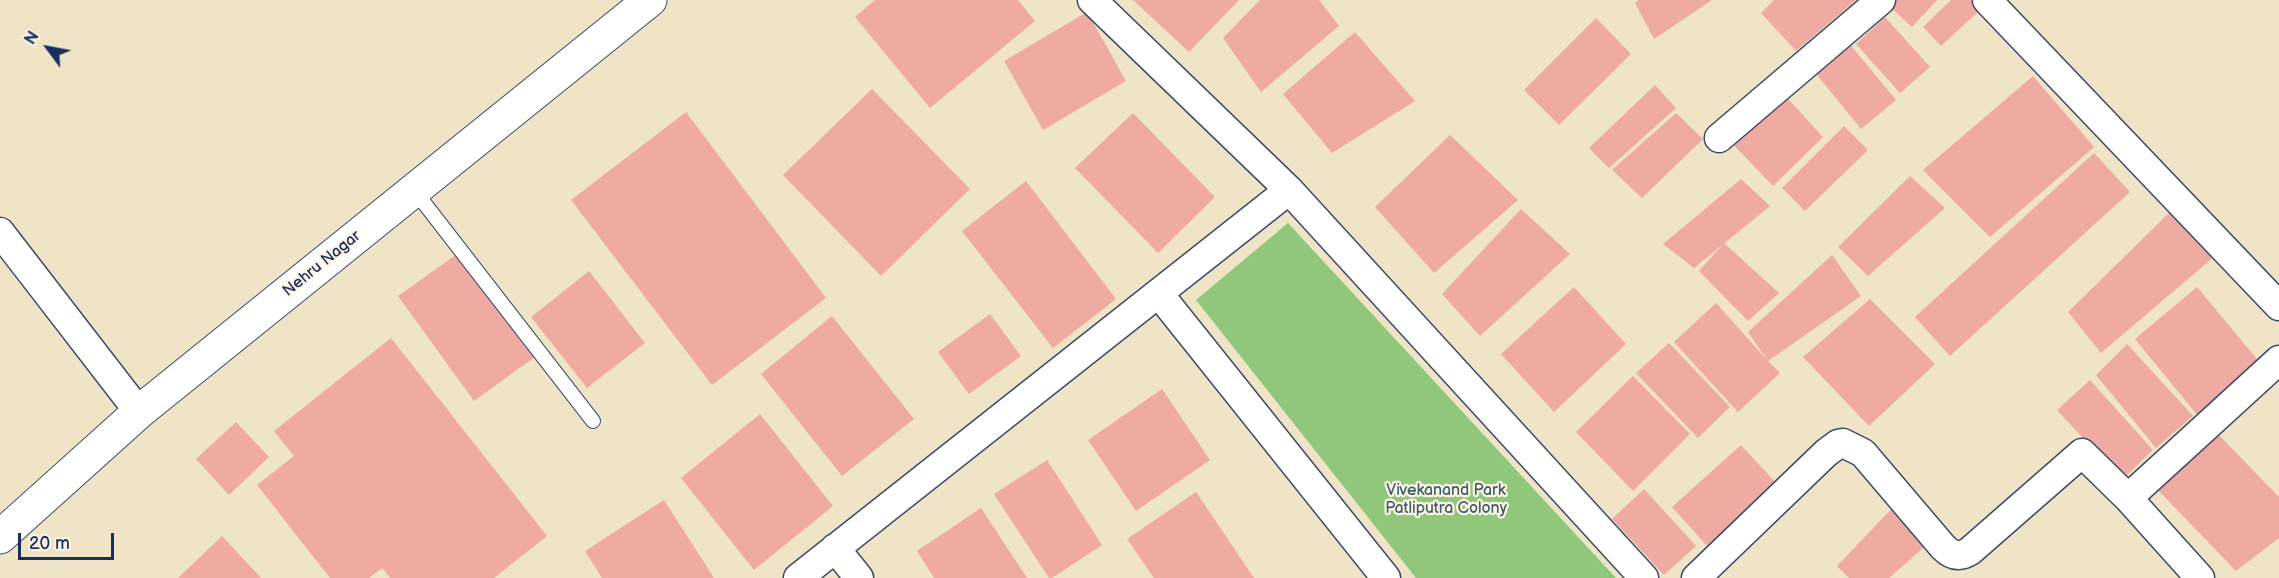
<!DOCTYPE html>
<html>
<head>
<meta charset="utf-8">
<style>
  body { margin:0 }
  #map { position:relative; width:2279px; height:578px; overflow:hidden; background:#efe4c5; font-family:"Balsamiq Sans",sans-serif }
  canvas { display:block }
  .north { position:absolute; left:18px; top:18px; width:60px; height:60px; -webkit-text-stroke:4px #fcf5e5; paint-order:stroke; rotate:302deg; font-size:16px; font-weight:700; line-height:24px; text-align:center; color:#1b2f5e }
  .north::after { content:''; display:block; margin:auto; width:21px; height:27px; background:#1b2f5e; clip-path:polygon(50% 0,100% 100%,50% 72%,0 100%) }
  .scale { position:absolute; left:18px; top:533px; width:96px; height:27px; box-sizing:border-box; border:3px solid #1b2f5e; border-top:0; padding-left:8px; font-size:18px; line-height:21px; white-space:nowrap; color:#1b2f5e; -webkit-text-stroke:4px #fcf5e5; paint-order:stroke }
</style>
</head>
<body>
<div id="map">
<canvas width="2279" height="578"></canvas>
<div class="north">N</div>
<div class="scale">20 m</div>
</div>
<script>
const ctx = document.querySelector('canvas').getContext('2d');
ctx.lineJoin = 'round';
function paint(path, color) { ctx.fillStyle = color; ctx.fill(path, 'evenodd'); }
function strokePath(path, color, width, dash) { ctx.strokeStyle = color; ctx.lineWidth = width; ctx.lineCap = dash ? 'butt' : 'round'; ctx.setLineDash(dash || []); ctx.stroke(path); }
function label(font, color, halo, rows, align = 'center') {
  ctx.font = font + ' "Balsamiq Sans",sans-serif'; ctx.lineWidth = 4.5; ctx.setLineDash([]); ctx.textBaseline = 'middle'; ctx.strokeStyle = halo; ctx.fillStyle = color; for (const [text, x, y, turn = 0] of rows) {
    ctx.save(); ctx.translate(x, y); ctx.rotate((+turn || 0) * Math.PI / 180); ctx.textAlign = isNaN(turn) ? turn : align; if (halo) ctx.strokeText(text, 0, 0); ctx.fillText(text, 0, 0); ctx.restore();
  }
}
const green = new Path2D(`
  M1288 223 1616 578H1416L1196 300Z`);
const building = new Path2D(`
  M875 0H1018L1035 21 930 108 855 17Z
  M1133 0H1239L1189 52Z
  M1260 0H1319L1339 26 1261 92 1223 38Z
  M1639 0H1712L1654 39 1635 3Z
  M1774 0H1856L1796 51 1761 13Z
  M1895 0H1937L1912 27 1889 6Z
  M1951 0H1972L1981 9 1941 46 1923 27Z
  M1087 12 1126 81 1043 130 1004 61Z
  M1885 17 1930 67 1900 93 1856 44Z
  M1596 18 1631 54 1559 125 1524 90Z
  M1355 32 1415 101 1332 153 1283 94Z
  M1848 42 1896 100 1861 129 1813 70Z
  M2033 76 2094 147 1990 237 1923 170Z
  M1655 85 1676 108 1609 168 1589 148Z
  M872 89 970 189 881 276 783 175Z
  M1781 91 1823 137 1773 186 1727 138Z
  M686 112 826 298 712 385 571 200Z
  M1133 113 1215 197 1158 253 1075 168Z
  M1676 113 1703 139 1642 198 1612 170Z
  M1844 126 1868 150 1805 211 1782 188Z
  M1450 135 1518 200 1434 273 1375 207Z
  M2094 153 2130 192 1950 356 1915 317Z
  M1910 176 1945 208 1868 276 1838 247Z
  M1741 179 1770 206 1694 268 1663 244Z
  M1026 181 1116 299 1053 348 962 231Z
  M1521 209 1570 254 1480 336 1442 294Z
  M2172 210 2215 256 2101 353 2068 312Z
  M1724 243 1779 293 1748 321 1699 271Z
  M460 252 536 356 474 401 398 296Z
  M1832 255 1861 296 1768 361 1780 373 1738 412 1674 342 1716 303 1768 361 1748 332Z
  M589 271 645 343 587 388 531 317Z
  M1574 287 1626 344 1554 412 1501 354Z
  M2197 287 2261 364 2199 417 2135 339Z
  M1870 299 1935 364 1869 426 1803 357Z
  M990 314 1021 356 969 394 938 352Z
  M832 316 914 419 842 476 761 374Z
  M391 338 547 536 494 578H390L382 568 369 578H330L257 485 294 456 274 431Z
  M1669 343 1730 407 1698 438 1636 373Z
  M2127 344 2193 416 2156 448 2096 375Z
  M1633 376 1690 434 1633 491 1576 432Z
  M2090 380 2153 450 2122 480 2057 410Z
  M1162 389 1210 460 1136 511 1088 440Z
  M760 414 833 506 754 570 681 478Z
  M236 422 269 457 229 495 196 459Z
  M2214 430 2279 497V538L2236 571 2155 487Z
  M1741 445 1778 485 1709 548 1672 507Z
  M1047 460 1102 545 1052 578H1049L994 494Z
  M1644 489 1696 546 1664 575 1612 519Z
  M1196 492 1254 578H1154L1127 539Z
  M664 500 714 578H602L585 551Z
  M1898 502 1931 541 1889 578H1849L1837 566Z
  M981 508 1027 578H934L917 551Z
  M222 536 261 578H178Z`);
const service = new Path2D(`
  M414 190 593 421`);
const minor = new Path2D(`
  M1092 0 1289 190 1644 578
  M1987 0 2279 306
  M1719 138 1881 0
  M0 232 139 412
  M1159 294 1386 578
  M835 548 859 578
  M798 578 1289 190
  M1696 578 1826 453 1838 444 1843 443 1863 453 1943 547C1952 556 1959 558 1970 551L2082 453 2128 498
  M2200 578 2128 498 2279 360`);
const tertiary = new Path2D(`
  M0 537 139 412 650 0`);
const streetNames = [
  ["Nehru Nagar",322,264,-39]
];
const parkNames = [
  ["Vivekanand Park",1446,491],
  ["Patliputra Colony",1446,509]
];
paint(green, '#90c77a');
paint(building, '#efaba1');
strokePath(service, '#3b4a6d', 16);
strokePath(minor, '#3b4a6d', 31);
strokePath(tertiary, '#3b4a6d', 35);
strokePath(service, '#fff', 14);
strokePath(minor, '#fff', 28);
strokePath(tertiary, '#fff', 33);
label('16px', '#1b2f5e', '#fcf5e5', streetNames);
label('16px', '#3e5d66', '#fcf5e5', parkNames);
</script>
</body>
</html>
